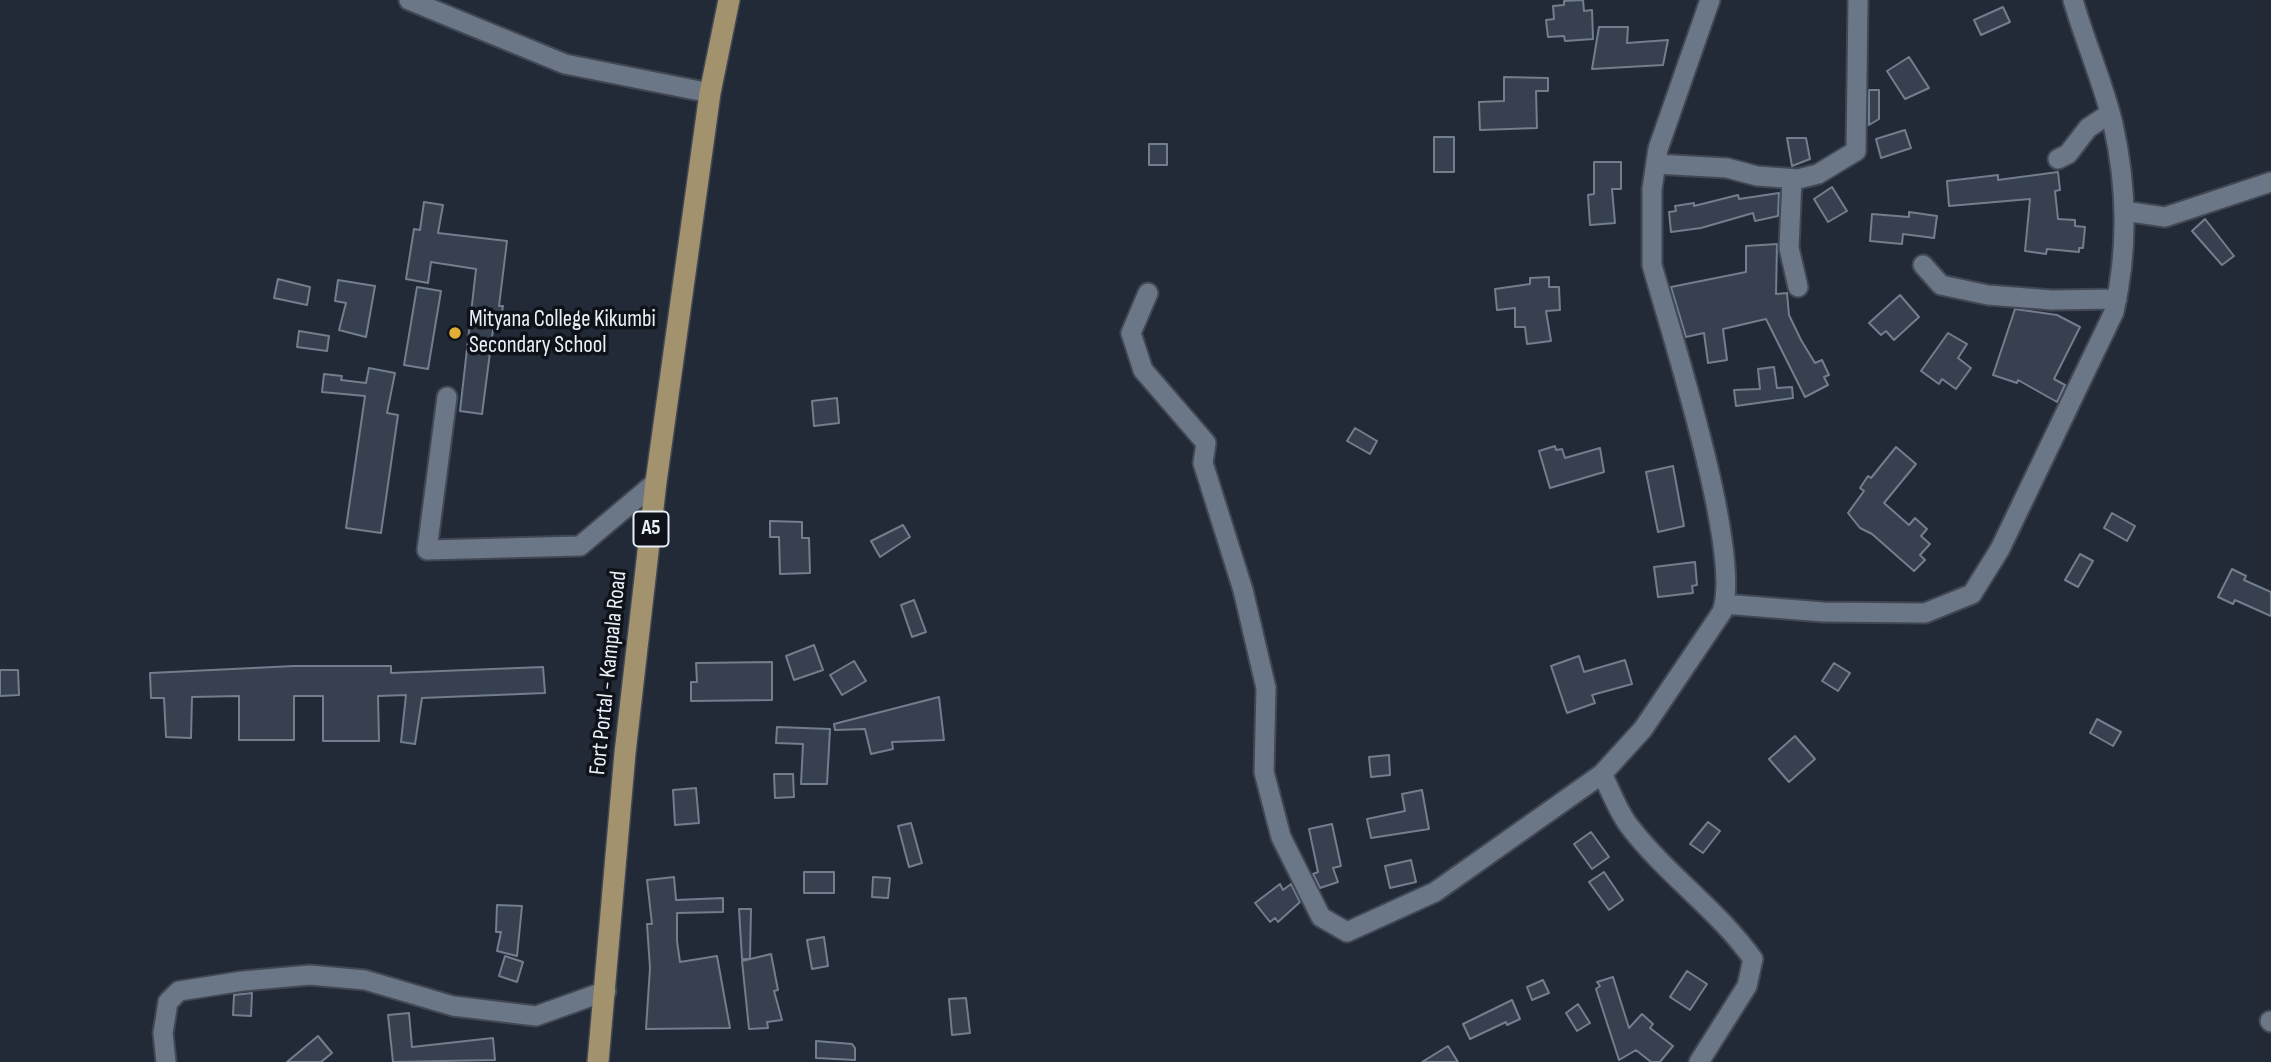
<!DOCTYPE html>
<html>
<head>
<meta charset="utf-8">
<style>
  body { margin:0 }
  canvas { display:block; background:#222a38 }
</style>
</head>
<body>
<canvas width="2271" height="1062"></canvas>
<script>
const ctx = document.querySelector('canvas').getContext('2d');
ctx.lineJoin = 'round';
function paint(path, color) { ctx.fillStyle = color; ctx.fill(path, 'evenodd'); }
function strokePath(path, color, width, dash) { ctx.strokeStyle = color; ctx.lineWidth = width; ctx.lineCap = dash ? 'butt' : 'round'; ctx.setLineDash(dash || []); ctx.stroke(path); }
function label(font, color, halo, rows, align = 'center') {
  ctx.font = font + ' "Sofia Sans Condensed",sans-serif'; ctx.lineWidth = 7; ctx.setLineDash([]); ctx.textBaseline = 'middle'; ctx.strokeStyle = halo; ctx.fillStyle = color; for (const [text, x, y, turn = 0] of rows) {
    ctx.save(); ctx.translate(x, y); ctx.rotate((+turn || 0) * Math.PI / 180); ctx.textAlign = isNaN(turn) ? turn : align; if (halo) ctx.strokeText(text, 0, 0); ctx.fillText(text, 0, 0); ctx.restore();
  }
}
const building = new Path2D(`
  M1583 0 1584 11 1592 10 1593 39 1565 41 1564 36 1548 37 1546 20 1554 19 1553 6 1564 5V1Z
  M2003 7 2010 22 1981 35 1974 20Z
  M1599 27H1628L1627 43 1668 40 1663 65 1592 69Z
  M1909 57 1929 88 1905 99 1887 71Z
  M1504 77 1548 78V91H1536L1537 128 1480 130 1479 102 1504 101Z
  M1869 90H1879V119L1869 125Z
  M1905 130 1911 148 1881 158 1876 139Z
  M1434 137H1454V172H1434Z
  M1787 138H1806L1810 159 1792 166Z
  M1149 144H1167V165H1149Z
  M1594 162H1621V189H1612L1615 223 1590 225 1588 195 1594 194Z
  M2058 172 2060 190 2055 191 2058 219 2075 220V226L2085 227 2083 248H2079V252L2047 249 2046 254 2025 251 2030 199 1949 206 1947 181 1998 175V180Z
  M1832 187 1847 211 1828 222 1814 199Z
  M1779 193 1778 216 1755 221 1753 213 1701 228 1671 232 1669 212 1676 211 1675 206 1694 203V206L1738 195 1739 199Z
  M424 202 443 205 438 233 507 241 499 306H503L500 323 494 322 482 414 460 411 476 269 431 262 428 283 406 279 414 229 420 230Z
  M1909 212 1937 216 1934 238 1903 234 1902 244 1870 241 1872 214 1909 217Z
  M2205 219 2234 256 2222 265 2192 231Z
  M1777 244 1776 294 1787 293 1789 315 1801 340 1815 363 1822 360 1829 375 1824 377 1828 385 1805 397 1766 319 1723 329 1727 360 1708 363 1704 333 1686 337 1671 287 1746 272V246Z
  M1549 277V287H1559L1560 310 1546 311 1551 341 1527 344 1525 327H1515V308L1497 310 1495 289 1530 284V278Z
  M278 279 310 287 307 305 274 298Z
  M338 280 375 286 366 337 339 330 346 303 335 301Z
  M417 287 441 291 428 369 404 365Z
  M1900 295 1919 317 1894 340 1886 331 1881 335 1869 323Z
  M2015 309 2057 315 2080 327 2054 379 2065 385 2057 402 2018 380 2017 383 1993 375Z
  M299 331 329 336 327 351 297 347Z
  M1948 333 1967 344 1958 358 1971 368 1956 389 1942 379 1939 384 1921 371Z
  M1774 367 1777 388 1792 387 1793 398 1736 406 1734 390 1760 389 1758 369Z
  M369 368 395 373 387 413 398 415 381 533 346 528 365 396 322 392 324 374 342 376 341 380 366 383Z
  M837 398 839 423 814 426 812 401Z
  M1355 428 1377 441 1370 454 1347 441Z
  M1555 446 1556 450 1562 449 1565 458 1600 448 1604 472 1550 488 1539 451Z
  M1896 447 1916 464 1884 503 1909 525 1915 518 1927 529 1921 536 1930 544 1920 555 1925 560 1914 571 1872 534 1860 528 1848 513 1864 491 1860 488 1868 476 1871 478Z
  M1673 466 1684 526 1658 532 1646 472Z
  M2112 513 2135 526 2127 541 2104 528Z
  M770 521 802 522V538H809L810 573 780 574 779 537H770Z
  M903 525 910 537 880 557 871 541Z
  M2080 554 2093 561 2078 587 2065 580Z
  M1695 562 1697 585 1692 586 1693 593 1658 597 1654 567Z
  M2232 569 2246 576 2244 580 2271 592V616L2235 600 2233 604 2218 597Z
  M914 600 926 632 912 637 901 605Z
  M814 645 823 670 794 680 786 656Z
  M1579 656 1584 672 1625 660 1632 684 1592 695 1595 703 1567 713 1551 666Z
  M854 661 866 681 842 695 830 675Z
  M772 662V700L691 701V682H697L696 663Z
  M1834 663 1850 673 1838 691 1822 681Z
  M294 666H391V673L543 667 545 693 422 698 415 744 401 742 406 695 378 696 379 741H323V696H294V740H239V696L192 697 191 738 166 737 164 698H151L150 673Z
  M0 670H18L19 695 0 696Z
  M939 697 944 740 892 742 893 749 871 754 865 729 835 730 834 724Z
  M2097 719 2121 732 2113 746 2090 733Z
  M777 727 830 729 827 784H801L803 744 776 743Z
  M1795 736 1815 759 1789 782 1769 759Z
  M1389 755 1390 775 1371 777 1369 757Z
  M774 774H793L794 797 775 798Z
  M696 788 699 823 675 825 673 790Z
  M1422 790 1429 829 1371 838 1367 819 1405 811 1402 794Z
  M1708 822 1720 831 1703 853 1690 844Z
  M911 823 922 863 909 867 898 826Z
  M1332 824 1341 866 1333 868 1338 882 1320 888 1313 874 1318 872 1309 829Z
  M1591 832 1609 857 1592 869 1574 844Z
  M1411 860 1416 882 1390 888 1385 866Z
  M804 872H834V893H804Z
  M1604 872 1623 900 1609 910 1589 882Z
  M674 877 676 900 723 898V912L677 913V941L680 962 717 956 730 1028 646 1029 650 968 647 924H652L647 880Z
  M873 877 890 878 888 898 872 897Z
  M1280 884 1283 890 1291 884 1300 902 1278 922 1275 918 1270 922 1255 903Z
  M497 905 522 906 517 956 497 951 501 932H496Z
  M739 909H751L750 959H742Z
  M824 937 828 966 812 969 807 940Z
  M771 954 778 990 774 991 782 1020 767 1022 768 1028 749 1029 742 961Z
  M505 956 523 962 517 982 499 976Z
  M1687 971 1707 984 1690 1010 1670 997Z
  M1613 977 1629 1028 1642 1014 1653 1024 1650 1028 1673 1046 1660 1062H1651L1636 1050 1619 1060 1596 989 1600 986 1597 982Z
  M1543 980 1549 993 1532 1000 1527 987Z
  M252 993 251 1016 233 1015 234 995Z
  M966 998 970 1033 952 1035 949 999Z
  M1512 1000 1520 1019 1507 1025 1506 1022 1470 1039 1463 1024Z
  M1578 1004 1590 1023 1577 1031 1566 1013Z
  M409 1013 412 1047 493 1038 495 1060 393 1062 388 1015Z
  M318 1036 332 1053 321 1062H287Z
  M816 1041 852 1044 855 1048V1060L816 1058Z
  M1448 1046 1458 1062H1422Z`);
const minor = new Path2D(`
  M409 0 565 64 710 93
  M2058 159 2068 154 2088 128 2109 114
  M1656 164 1727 168 1757 176 1798 179 1818 174 1856 151 1858 0
  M1792 179 1789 248 1798 287
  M2124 211 2165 217 2271 182
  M1923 265 1941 285 1988 295 2052 300 2117 299
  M1148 293 1131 333 1143 370 1206 443 1203 463 1243 590 1266 688 1264 772 1281 837 1321 917 1347 932 1435 892 1602 774 1643 729 1722 612C1743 554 1671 333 1652 265V189L1658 149 1710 0
  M447 397 427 550 580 546 656 482
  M1724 604 1823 612 1925 613 1972 594 2000 549 2114 312C2128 250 2127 186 2113 124 2103 82 2085 42 2073 0
  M1602 774C1611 791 1618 812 1630 827 1667 875 1718 910 1753 959L1747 986 1699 1062
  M2270 1021 2271 1022
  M166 1062 163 1033 168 1002 179 991 243 981 310 975 365 980 453 1006 536 1016 606 991`);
const major = new Path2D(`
  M598 1062 625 753 656 482 710 93 729 0`);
const markers = [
  [455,333,7,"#e2af34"]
];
const shields = [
  [651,529,35]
];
const shieldNames = [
  ["A5",651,529]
];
const poiNames = [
  ["Mityana College Kikumbi",469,320],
  ["Secondary School",469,346]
];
const streetNames = [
  ["Fort Portal - Kampala Road",609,673,-84]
];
paint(building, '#37404f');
strokePath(building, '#727d8d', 2);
strokePath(minor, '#414853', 23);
strokePath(major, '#414853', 24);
strokePath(minor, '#6b7686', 19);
strokePath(major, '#a2926d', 21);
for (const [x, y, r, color] of markers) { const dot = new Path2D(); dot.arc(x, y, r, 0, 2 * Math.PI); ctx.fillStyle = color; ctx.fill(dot); strokePath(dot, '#0f1319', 2.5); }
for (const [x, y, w] of shields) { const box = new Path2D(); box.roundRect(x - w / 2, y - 17.5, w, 35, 5); ctx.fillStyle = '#0f1319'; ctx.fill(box); strokePath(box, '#eaf0f9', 2); }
label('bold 21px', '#eaf0f9', null, shieldNames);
label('23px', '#eaf0f9', '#0f1319', poiNames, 'left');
label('23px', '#eaf0f9', '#0f1319', streetNames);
</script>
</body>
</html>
